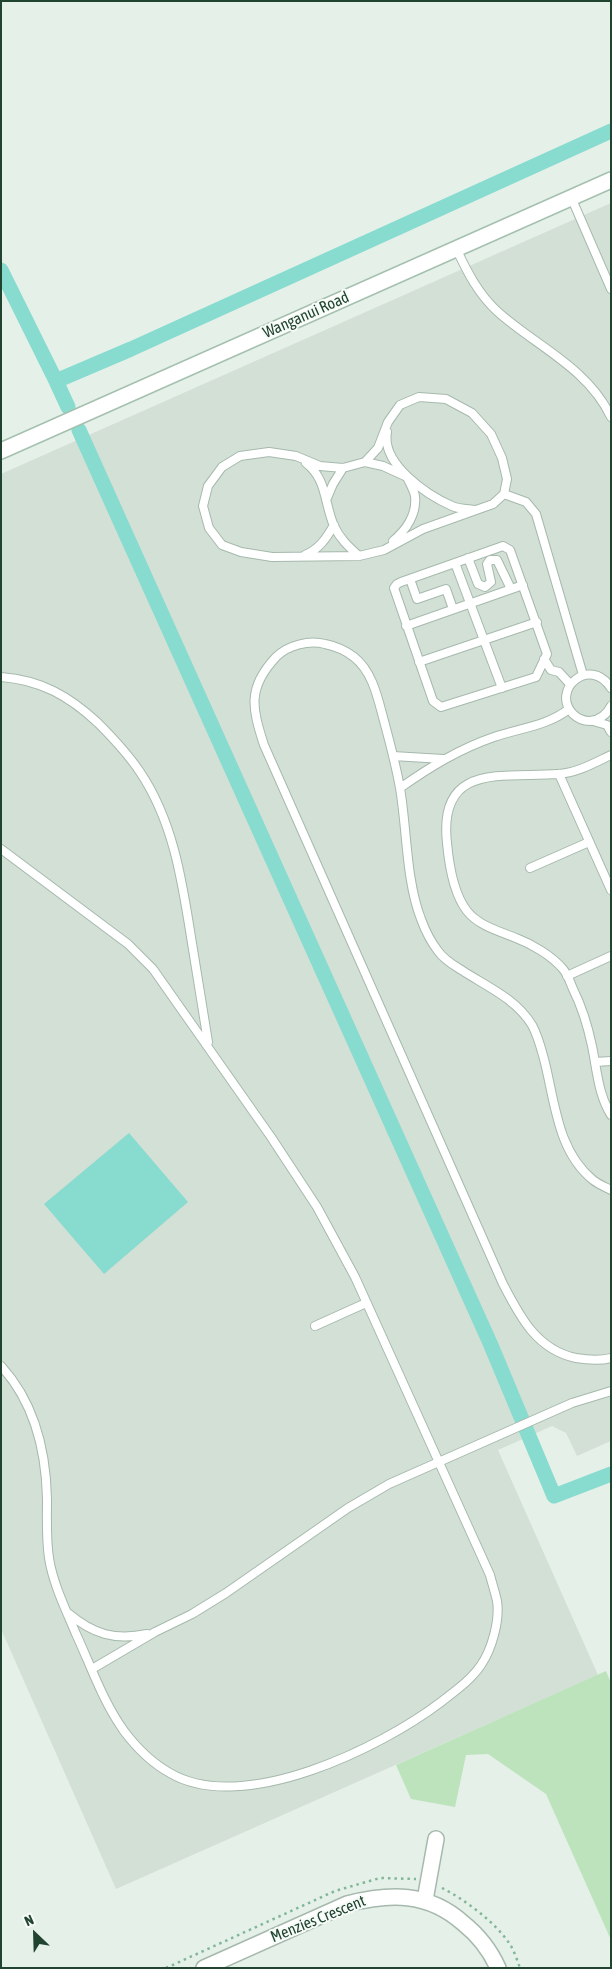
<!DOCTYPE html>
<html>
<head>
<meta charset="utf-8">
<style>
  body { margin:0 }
  #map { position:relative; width:612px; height:1969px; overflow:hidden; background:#e5f0e8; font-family:"Asap Condensed",sans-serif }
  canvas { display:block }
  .frame { position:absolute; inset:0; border:2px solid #214431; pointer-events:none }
  .north { position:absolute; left:10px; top:1909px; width:50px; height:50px; -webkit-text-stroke:4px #f6fbf7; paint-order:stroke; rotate:336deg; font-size:14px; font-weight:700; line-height:20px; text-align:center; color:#214431 }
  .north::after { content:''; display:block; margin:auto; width:18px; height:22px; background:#214431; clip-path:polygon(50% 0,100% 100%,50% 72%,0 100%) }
</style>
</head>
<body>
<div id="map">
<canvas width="612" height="1969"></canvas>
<div class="frame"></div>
<div class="north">N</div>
</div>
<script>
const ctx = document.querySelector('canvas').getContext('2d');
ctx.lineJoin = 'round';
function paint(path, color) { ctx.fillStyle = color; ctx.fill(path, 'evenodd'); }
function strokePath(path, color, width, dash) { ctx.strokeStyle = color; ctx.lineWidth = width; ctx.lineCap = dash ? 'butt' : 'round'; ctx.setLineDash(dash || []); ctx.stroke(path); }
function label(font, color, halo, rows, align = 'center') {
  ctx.font = font + ' "Asap Condensed",sans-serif'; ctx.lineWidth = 4; ctx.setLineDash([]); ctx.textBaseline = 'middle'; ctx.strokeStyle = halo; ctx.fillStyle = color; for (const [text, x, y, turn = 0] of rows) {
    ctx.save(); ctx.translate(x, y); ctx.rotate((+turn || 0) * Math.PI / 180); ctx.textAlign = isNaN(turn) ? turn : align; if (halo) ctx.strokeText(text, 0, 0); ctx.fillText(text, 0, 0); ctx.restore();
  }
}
const built = new Path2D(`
  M611 203V1441L577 1456 566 1433 552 1426 498 1450 598 1675 116 1889 1 1629V474Z`);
const green = new Path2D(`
  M606 1671 611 1683V1940L546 1794 488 1754 466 1755 455 1807 411 1799 396 1765Z`);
const water = new Path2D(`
  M129 1133 188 1202 104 1274 44 1204Z`);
const canal = new Path2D(`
  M1 270 56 381 131 349 611 131
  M56 381 68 407
  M79 430 490 1343 554 1496 611 1474`);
const path = new Path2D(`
  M442 1888C464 1899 495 1922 509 1943 514 1950 517 1960 520 1968
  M166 1968 335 1891 380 1878 416 1879`);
const lane = new Path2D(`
  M571 197 611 289
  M456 248C467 272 479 295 498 312 536 346 588 368 611 417
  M419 397 446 399 472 413 491 434 502 458 507 479 504 494 493 504 423 529 384 550 359 556 272 557 241 552 222 545 209 528 203 506 208 486 222 467 240 456 269 452 296 456 320 466 343 468 365 462 378 448 388 422 400 405Z
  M387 432C381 464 427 495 452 506 459 509 468 509 475 510
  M365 462 383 466 407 477C409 482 414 490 415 496 417 514 406 530 393 541
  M306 463C327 479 324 503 334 526 340 539 349 547 359 556
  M504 494 526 502 536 514 583 675
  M327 498 333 484 343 468
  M503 546 510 550 547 654 536 677 441 707 433 701 394 588 397 584 401 582Z
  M305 555C319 549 326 539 334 525
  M468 558 478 584 485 587 491 582 487 564 490 560H497L511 589
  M455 563 502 688
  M410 579 417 599 446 589 453 609
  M406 626 523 585
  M544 659 551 670 559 672 570 684
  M419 662 537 622
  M1 677C41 680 69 696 98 723 113 738 128 754 140 772 173 821 182 880 191 937 197 972 202 1007 208 1042
  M611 688C590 655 550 690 573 714 577 718 584 721 590 721 600 720 607 714 611 706
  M593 721 607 725 611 732
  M611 755C594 763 577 773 558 774 503 778 438 762 447 843 449 865 453 893 467 911 479 926 499 931 516 938 532 944 552 956 563 969 568 975 570 982 573 989 582 1007 588 1027 592 1046 597 1070 598 1094 611 1115
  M393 756 443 759
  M559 774 611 890
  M400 788C430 767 459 749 494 737 520 728 547 726 569 709
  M1 849 128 944 153 969 271 1137 317 1207 355 1277 490 1575C492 1583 495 1592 497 1601 500 1620 492 1649 481 1665 471 1680 455 1691 441 1702 382 1747 243 1816 170 1773 152 1763 136 1747 124 1731 103 1702 91 1666 76 1634 66 1610 53 1584 49 1558 46 1538 47 1519 47 1499 46 1451 34 1402 1 1366
  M530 868 589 842
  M567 976 611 956
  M595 1062 611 1061
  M611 1190C605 1187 598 1184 593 1180 557 1151 555 1101 544 1059 541 1048 538 1036 532 1025 516 999 488 987 463 971 455 966 444 960 438 951 431 942 425 930 421 919 406 881 407 829 400 788 396 766 390 743 384 721 378 699 373 672 354 657 345 650 335 646 325 644 309 640 288 645 276 657 247 688 252 708 264 745L503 1284C520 1317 537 1350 576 1358 588 1360 599 1361 611 1358
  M315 1326 366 1303
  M68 1613C93 1634 115 1641 147 1634
  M92 1669 155 1632 192 1614 226 1593 348 1508 389 1484 572 1403 611 1391`);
const street = new Path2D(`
  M425 1900 436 1839
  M204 1968 347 1904C390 1893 428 1892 463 1923 478 1935 490 1950 498 1968`);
const secondary = new Path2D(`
  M1 451 611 180`);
const streetNames = [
  ["Wanganui Road",306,315,-24],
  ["Menzies Crescent",318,1919,-22]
];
paint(built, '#d3e0d6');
paint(green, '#bce3bb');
paint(water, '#87dbcf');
strokePath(canal, '#87dbcf', 15);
strokePath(lane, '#a6b9ad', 10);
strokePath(street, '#a6b9ad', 18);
strokePath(secondary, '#a4c0af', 18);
strokePath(path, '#81b797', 2.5, [2.5, 4]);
strokePath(lane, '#fff', 8);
strokePath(street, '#fff', 15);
strokePath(secondary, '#fff', 15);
label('16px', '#214431', '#f6fbf7', streetNames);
</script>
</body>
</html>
